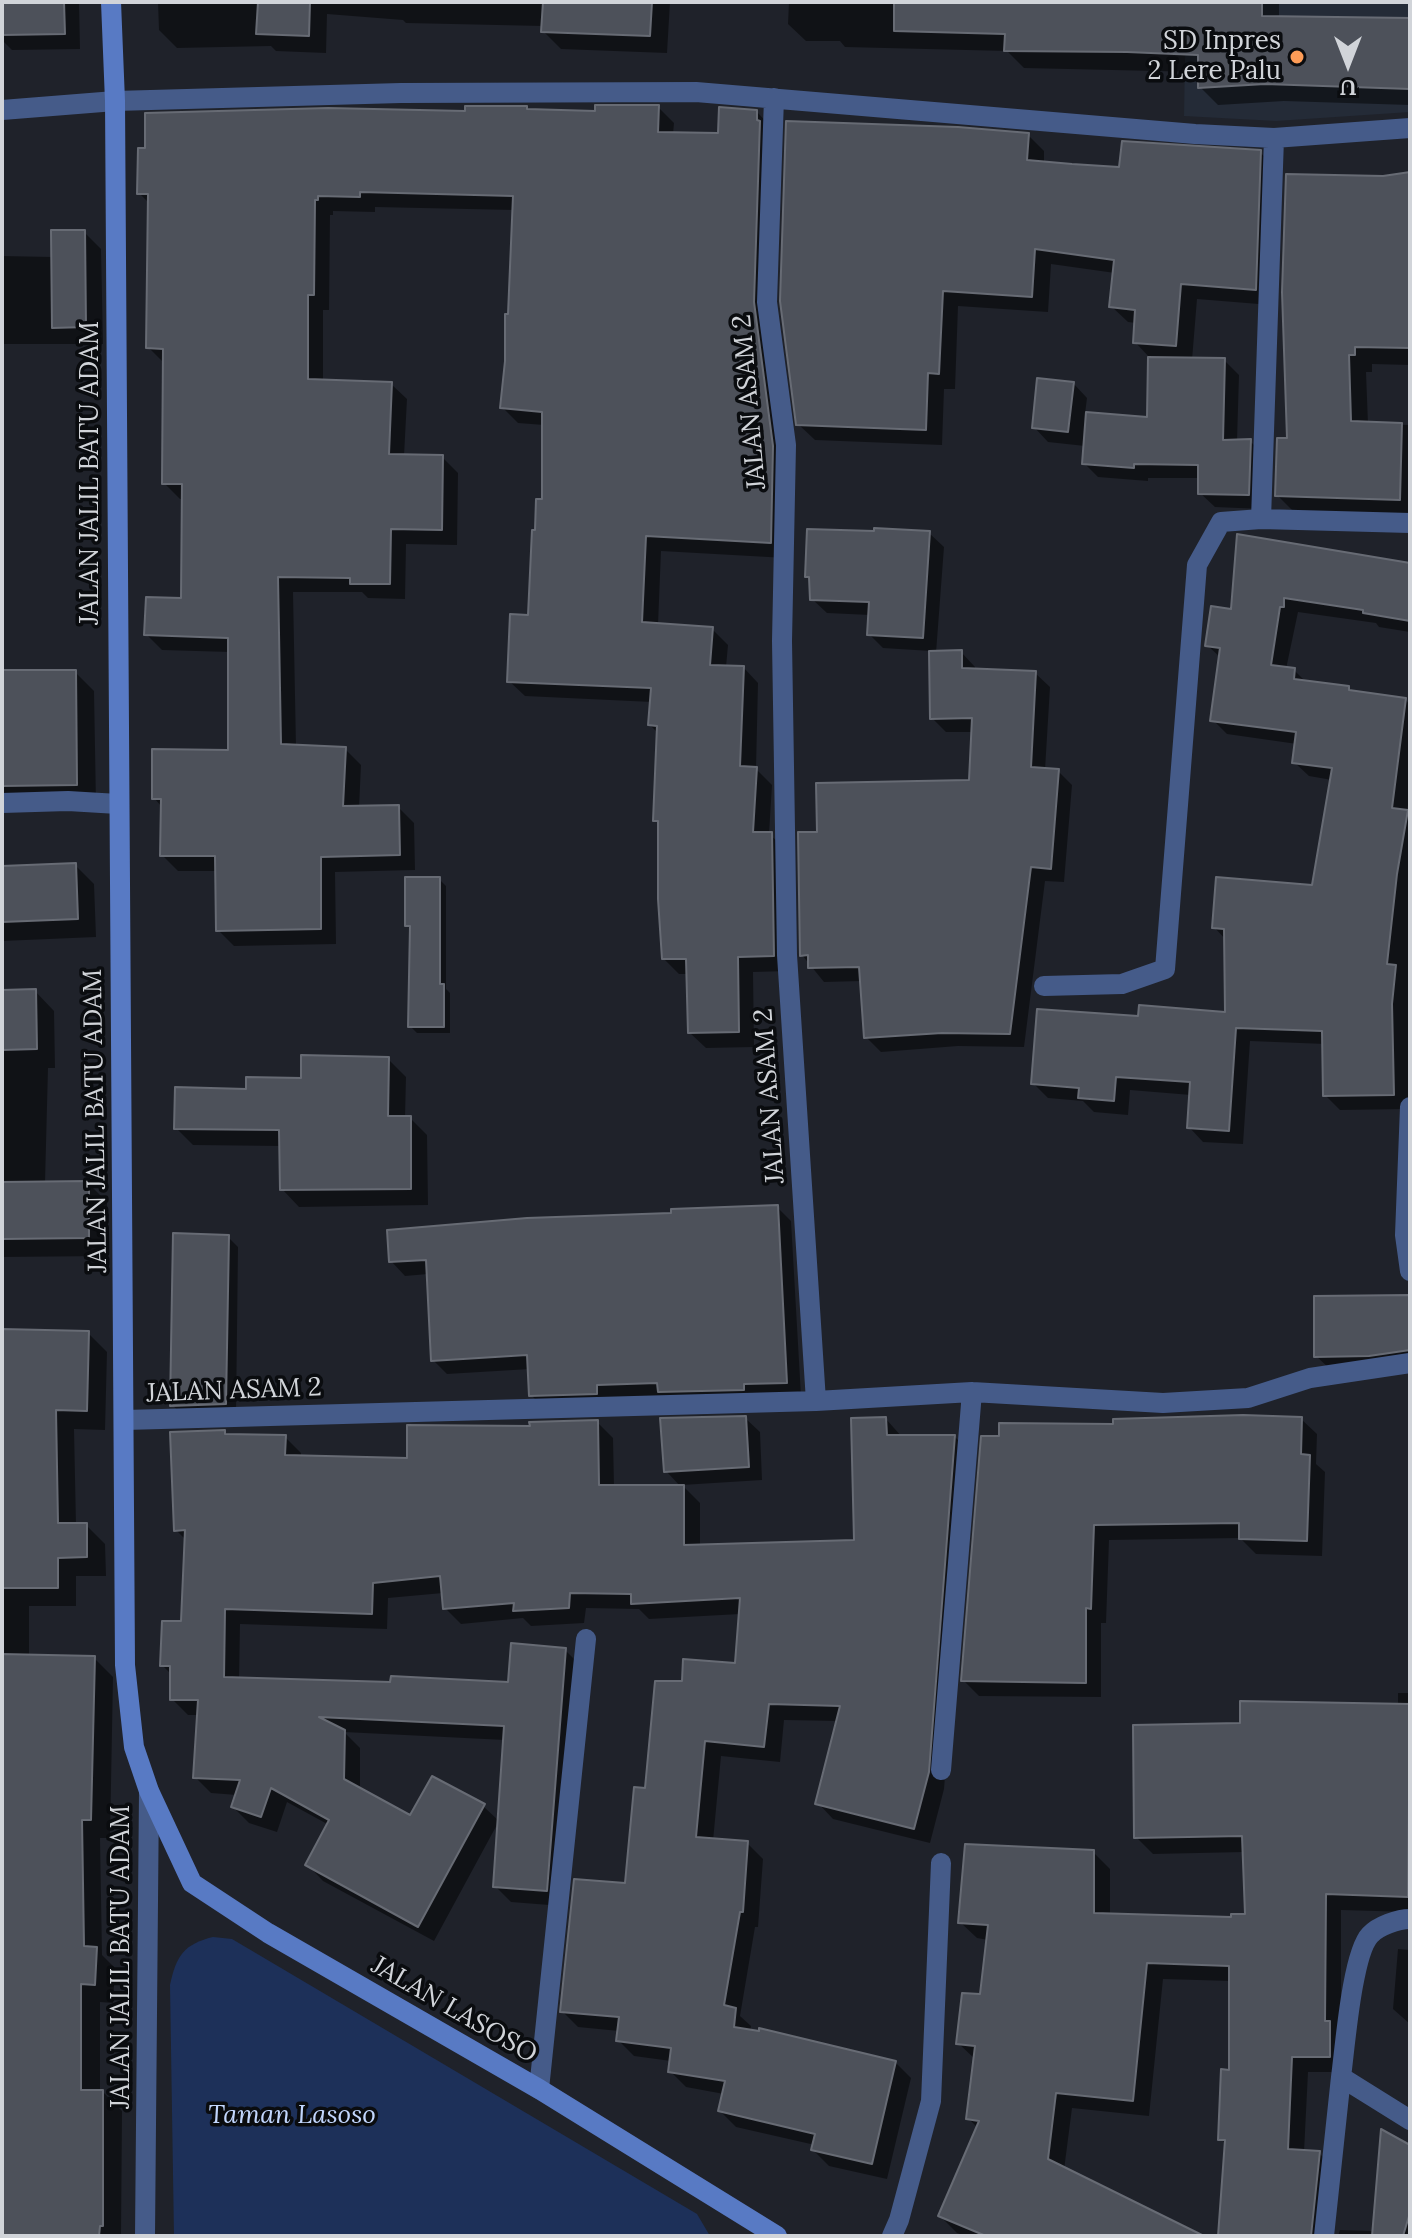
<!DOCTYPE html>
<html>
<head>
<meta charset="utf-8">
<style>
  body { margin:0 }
  #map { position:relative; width:1412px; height:2238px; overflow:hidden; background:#1f222a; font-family:Lora,serif }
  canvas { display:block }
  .frame { position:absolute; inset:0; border:4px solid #d1d4d9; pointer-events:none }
  .north { position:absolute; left:1308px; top:24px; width:80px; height:80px; -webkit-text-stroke:6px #0a0c0f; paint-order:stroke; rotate:180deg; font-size:22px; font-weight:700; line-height:32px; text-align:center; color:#d1d4d9 }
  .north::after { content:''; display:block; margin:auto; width:28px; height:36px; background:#d1d4d9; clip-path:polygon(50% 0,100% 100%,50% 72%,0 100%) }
</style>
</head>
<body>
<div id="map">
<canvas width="1412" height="2238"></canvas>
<div class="frame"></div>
<div class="north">U</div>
</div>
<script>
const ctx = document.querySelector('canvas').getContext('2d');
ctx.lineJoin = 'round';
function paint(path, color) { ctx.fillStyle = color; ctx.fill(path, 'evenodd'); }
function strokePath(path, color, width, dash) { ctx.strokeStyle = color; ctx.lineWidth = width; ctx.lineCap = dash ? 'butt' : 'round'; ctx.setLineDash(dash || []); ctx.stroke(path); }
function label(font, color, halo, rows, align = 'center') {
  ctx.font = font + ' Lora,serif'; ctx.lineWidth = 7; ctx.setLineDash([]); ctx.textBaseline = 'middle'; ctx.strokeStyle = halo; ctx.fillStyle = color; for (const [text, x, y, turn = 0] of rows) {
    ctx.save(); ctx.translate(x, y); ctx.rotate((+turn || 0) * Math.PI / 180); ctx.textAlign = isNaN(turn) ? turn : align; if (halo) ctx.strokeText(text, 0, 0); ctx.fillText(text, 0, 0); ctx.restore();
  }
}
const built = new Path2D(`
  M1186 2H1410V112L1276 121 1184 116Z`);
const green = new Path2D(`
  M213 1937 232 1939 697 2214 710 2236H174L170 1985C176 1956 184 1944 213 1937Z`);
const shadow = new Path2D(`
  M2 2H79L80 49 12 50 2 40Z
  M158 2H670L667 53 561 49 543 31V26L406 23 403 20 327 14 326 53 276 51 271 46 177 48 159 30Z
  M789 2H1279V18L1410 20V105L1284 101 1218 105 1200 87V72L1024 68 1007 51 845 47 840 41H806L788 24Z
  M658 107 674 123 673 134 720 135 757 112 772 128 769 319 786 558 661 551 658 625 712 629 728 645 726 667H743L758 683 756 769 772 785 769 834 787 850 789 971 753 972 754 1047 706 1048 690 1033 689 974H679L664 959 660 825 655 820 659 734 650 725 652 702 525 696 509 681 530 617 537 532 544 501V425L518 423 502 407 510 316 514 210 375 207V212L333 211V215H330L329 310H323V381L391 384 407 399 404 456 442 457 458 473 457 545 406 544 405 599 368 598 362 592H293L296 747 345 749 361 765 359 808 398 807 414 823 415 870 335 872 336 944 234 946 218 930 217 871H178L162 855V807L154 798 230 752V652L162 650 146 634 183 600 184 499H180L164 483V363L148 347 150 204 139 193 467 113 527 108 529 111 597 113Z
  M1028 135 1044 151V164L1121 169 1260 152 1276 169 1271 305 1197 299 1192 360H1224L1239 375 1237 441H1250L1264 455 1262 509 1215 507 1200 493V478H1148V481L1098 477 1084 463 1085 446 1048 442 1034 427 1073 383 1087 398 1085 414 1149 419 1150 358 1135 342 1136 323 1128 322 1111 306 1115 273 1051 264 1048 312 958 306 955 389H944L942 445 815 440 798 424Z
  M1410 174V365L1372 364V372H1366L1368 424 1410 425V517L1295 513 1277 495 1289 440 1383 178Z
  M84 232 101 249 103 344H2V256L53 257Z
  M929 533 944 547 936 653 961 652 975 667V670L1035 673 1050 687 1045 770 1058 771 1072 785 1064 882 1045 881 1024 1047 958 1046 881 1052 866 1037 862 981 824 982 802 955 820 834 971 782 973 732H946L932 718 931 651 883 648 869 634 870 615 827 613 812 599V580L807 576Z
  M1410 566V632L1379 627 1376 623 1298 612 1286 669 1294 670 1307 683 1348 687 1354 693 1405 699 1410 705V790L1407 812 1410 815V1089H1408V1109L1340 1110 1325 1095V1044L1250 1041 1243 1144 1203 1142 1189 1127 1191 1095 1130 1090 1128 1115 1094 1112 1083 1101 1048 1098 1033 1083 1140 1018 1227 1014 1226 940 1214 927 1314 887 1332 780 1309 776 1294 762 1297 744 1227 734 1213 720 1221 658 1207 645 1233 611Z
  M2 672H75L94 691 96 804 2 805Z
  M75 865 94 884 96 937 2 941V868Z
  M439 879 446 886V989L450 993V1033H417L410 1026 412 930 407 925Z
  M35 991 54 1011 55 1068H48L45 1183H88L107 1202 108 1256 2 1257V992Z
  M388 1059 406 1077 405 1118H410L427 1135 428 1205 299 1207 282 1189 281 1146 193 1145 176 1128 248 1091Z
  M777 1207 791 1221 801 1396 545 1409 531 1395 530 1369 447 1374 433 1360 428 1274 405 1276 391 1261 673 1215Z
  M228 1237 238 1247 236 1414 183 1415 172 1405Z
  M1410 1297V1365L1330 1369 1316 1356Z
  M2 1331 88 1333 107 1352 105 1430 74 1429 76 1525H86L105 1544 106 1576H76V1606H29V1656L94 1658 113 1677 110 1838H100L102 1955 115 1968 113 2003 100 2002V2092H103L122 2111 121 2236H2Z
  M745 1418 760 1432 762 1480 682 1485 700 1503V1546L856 1542 886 1419 902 1437H955L971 1453 944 1789 930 1843 833 1819 818 1803 838 1721 784 1720 780 1762 721 1756 713 1841 747 1843 763 1859 758 1927H755L740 2016 751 2026 750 2032 895 2062 911 2078 887 2179 829 2166 813 2150 815 2145 736 2127 720 2111 724 2094 686 2087 670 2071 671 2061 634 2056 618 2040 619 2031 578 2027 562 2011 627 1886 647 1790 684 1683 737 1666 740 1614 649 1619 639 1609 586 1608 584 1623 531 1626 523 1618 461 1624 445 1608 443 1593 388 1598 387 1629 240 1624 239 1680 510 1684 565 1650 581 1666 562 1906 511 1902 495 1886 505 1740 344 1732 360 1748V1790L411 1818 483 1806 499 1821 434 1941 323 1881 308 1865 329 1825 287 1802 277 1832 249 1823 233 1807 237 1795 211 1793 195 1777 199 1715H188L172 1699V1675L162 1665 183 1623 187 1541 176 1530 225 1432 228 1436 285 1437 301 1453V1457L409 1460 532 1428 597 1422 613 1438 614 1487H681L666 1471Z
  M1301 1419 1317 1434 1316 1464 1325 1472 1322 1556 1256 1554 1240 1538 1109 1540 1106 1623H1101V1697L979 1696 963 1680 1115 1426Z
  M1398 1693H1410V1912L1341 1910V2035L1346 2072H1308L1304 2152 1319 2153 1336 2170 1329 2236H1220L1226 2145 1221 2139 1231 2072V1981L1163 1979 1149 2116 1072 2108 1064 2170 1199 2236H965L957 2233 940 2216 978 2128 968 2118 976 2060 958 2043 982 1997 988 1940 977 1938 960 1922 1093 1852 1110 1869V1915L1233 1919 1247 1916 1245 1852 1153 1854 1136 1837 1242 1725 1398 1706Z
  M1398 1949 1410 1950V2024L1393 2009Z
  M1410 2147V2236H1338L1340 2230 1374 2231Z`);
const building = new Path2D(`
  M2 2H64L65 34 2 35Z
  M258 2H310L309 36 256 34Z
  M543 2H652L650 36 541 32Z
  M894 2H1262V16L1410 18V89L1265 84 1198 88V55L1127 52 1004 51 1005 34 894 31Z
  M595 105H659L658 132 718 133 719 107 757 110V120L760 121 754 302 773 446 771 543 646 536 642 622 713 627 710 665 744 666 740 766 757 767 753 832H772L774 956 738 957 739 1032 688 1033 686 959H662L658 899V821H653L657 726 648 725 651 688 507 682 510 614 528 615 532 530H535L536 499H542V412L500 408 505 361V314H508L513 196 360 192V197L318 196V200H315L314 295H308V379L392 382 389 454 443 455 442 530 391 529 390 584H350V578L278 577 281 744 346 747 343 806 399 805 400 855 321 857V929L216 931 215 856H160L161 799H152V749L228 750V638L144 635 146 597 181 598 182 484H162L163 349 146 348 148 194H137L138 148H145V113L328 108 465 111V106H527V109L595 111Z
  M786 121 958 127 1029 133 1027 160 1072 164 1119 167 1122 141 1261 150 1256 290 1181 284 1176 346 1133 343 1135 310 1109 307 1114 260 1035 249 1032 297 943 291 939 374 928 373 926 430 796 425 780 301Z
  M1410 172V348L1355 347V355H1349L1351 421 1402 423 1400 500 1275 496 1277 438H1287L1282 292 1286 174 1383 176Z
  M51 230H85L86 327 52 328Z
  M1148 357 1225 358 1223 440 1251 439 1249 495 1198 494V465L1134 464V468L1082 464 1086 412 1147 417Z
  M1037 378 1074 382 1068 432 1032 428Z
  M874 528 930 531 923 638 867 635 869 602 810 600 809 577H805L807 529 874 531Z
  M1237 534 1410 563V621L1363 613V610L1284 598V607H1280L1271 665 1295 668 1294 679 1349 686V690L1406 698 1392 808 1408 810 1397 874 1387 964 1396 965 1392 1004 1394 1095 1323 1096 1322 1031 1236 1028 1229 1131 1187 1128 1190 1082 1116 1077 1114 1101 1078 1098 1079 1088 1031 1084 1037 1009 1138 1016 1139 1005 1225 1012 1224 929 1212 928 1216 877 1312 885 1332 768 1292 763 1296 732 1210 721 1220 648 1205 646 1211 606 1231 609Z
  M962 650V668L1036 671 1031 767 1059 769 1051 869 1031 867 1010 1034 942 1033 864 1038 859 967 808 968V955L800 956 798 832H817L816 783 969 780 972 718 930 719 929 651Z
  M2 670H76L77 785 2 786Z
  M76 863 78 919 2 922V866Z
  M405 877H440V984H444V1027H408L410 926H405Z
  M36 989 37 1049 2 1050V990Z
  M301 1055 389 1057 388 1116H411V1189L280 1190 279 1130 174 1129 175 1087 246 1089V1077L301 1078Z
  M89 1181V1238L2 1239V1182Z
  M778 1205 787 1383 744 1384V1390L658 1392 657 1383 597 1385V1394L529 1396 527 1355 431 1361 426 1260 389 1262 387 1230 527 1218 671 1213V1209Z
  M173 1233 229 1235 226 1404 170 1406Z
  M1410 1295V1350L1369 1356 1314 1357V1296Z
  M2 1329 89 1331 87 1411 56 1410 58 1523H87V1557L58 1558V1588H2Z
  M1243 1415 1302 1417 1301 1454 1310 1455 1307 1541 1239 1539V1523L1094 1525 1091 1609 1086 1608V1683L961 1681 981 1436H999V1423L1113 1424V1419Z
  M746 1416 749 1467 664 1472 660 1418Z
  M886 1417 887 1435H955L929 1772 914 1829 815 1804 840 1706 769 1704 764 1747 705 1741 696 1837 748 1841 743 1912H740L724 2005 736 2008 734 2027 759 2031V2028L896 2061 872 2164 811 2150 815 2134 718 2111 725 2081 668 2072 671 2048 616 2041 619 2017 560 2012 574 1879 625 1883 634 1787 645 1788 655 1681H682L683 1659 735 1663 740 1598 631 1604V1594L570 1593 569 1608 513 1611 514 1603 443 1609 440 1576 373 1583 372 1614 225 1609 224 1677 390 1682 391 1676 508 1682 511 1643 566 1648 547 1891 493 1887 504 1726 319 1717 345 1730 344 1779 410 1815 432 1776 485 1804 418 1927 305 1865 329 1820 271 1788 261 1817 231 1807 240 1780 193 1778 198 1700H170V1666H160L162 1621H181L185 1530 174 1531 170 1432 225 1430V1434L286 1435 285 1455 407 1458V1425L530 1426 529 1422 598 1420 599 1485H684V1545L854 1540 851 1418Z
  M2 1654 95 1656 91 1820H82L84 1946 97 1947 95 1985 81 1984V2090H103V2226H100L99 2236H2Z
  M1240 1701 1410 1704 1408 1897 1326 1894 1325 2021H1330V2057H1292L1288 2149 1320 2151 1311 2236H1218L1225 2140H1218L1221 2069 1229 2070V1966L1147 1963 1133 2101 1056 2093 1048 2159 1204 2236H986L938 2216 979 2121 966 2119 975 2046 956 2044 962 1993 980 1994 988 1925 958 1923 965 1844 1094 1850V1913L1231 1917V1914H1245L1242 1836 1134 1838 1133 1725 1240 1723Z
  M1381 2129 1410 2145V2213L1403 2236H1372Z`);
const street = new Path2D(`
  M2 110 115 101 401 93 696 92 1195 134 1274 138 1410 128
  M1274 138 1261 519 1410 523
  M2 803 68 801 118 804
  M1044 986 1122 984 1165 969 1197 565 1221 522 1261 519
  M1410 1107 1405 1235 1410 1271
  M816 1401 972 1392 1163 1403 1248 1398 1310 1378 1410 1363
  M125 1420 816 1401 787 955 782 641 786 445 767 302 774 98
  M941 1770 972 1392
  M1341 2077C1345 2048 1352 1954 1370 1935 1378 1926 1398 1919 1410 1919
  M539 2089 586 1639
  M145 2236 149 1791
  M892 2236 899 2220 931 2101 941 1863
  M1324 2236 1341 2077 1410 2120`);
const secondary = new Path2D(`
  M111 2 115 101 125 1665 134 1747 149 1791 192 1883 268 1933 539 2089 777 2236`);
const markers = [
  [1297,57,8,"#fd9c57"]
];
const poiNames = [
  ["SD Inpres",1281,42],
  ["2 Lere Palu",1281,72]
];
const streetNames = [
  ["JALAN ASAM 2",750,402,-95],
  ["JALAN JALIL BATU ADAM",91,473,-90],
  ["JALAN ASAM 2",770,1096,-94],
  ["JALAN JALIL BATU ADAM",96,1121,-91],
  ["JALAN ASAM 2",234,1391,-2],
  ["JALAN JALIL BATU ADAM",122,1957,-90],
  ["JALAN LASOSO",454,2010,30]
];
const parkNames = [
  ["Taman Lasoso",292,2116]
];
paint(built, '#242b37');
paint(green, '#1d3059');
paint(shadow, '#0007');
paint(building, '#4d515a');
strokePath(building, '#676b74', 2);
strokePath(street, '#455b89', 20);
strokePath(secondary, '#587ac4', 20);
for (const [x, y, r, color] of markers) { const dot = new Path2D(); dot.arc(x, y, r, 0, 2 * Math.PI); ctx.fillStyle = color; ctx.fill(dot); strokePath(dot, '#0a0c0f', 3); }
label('26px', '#d1d4d9', '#0a0c0f', poiNames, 'right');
label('26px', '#d1d4d9', '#0a0c0f', streetNames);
label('italic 26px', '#c2d6fd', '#0a0c0f', parkNames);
</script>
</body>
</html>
